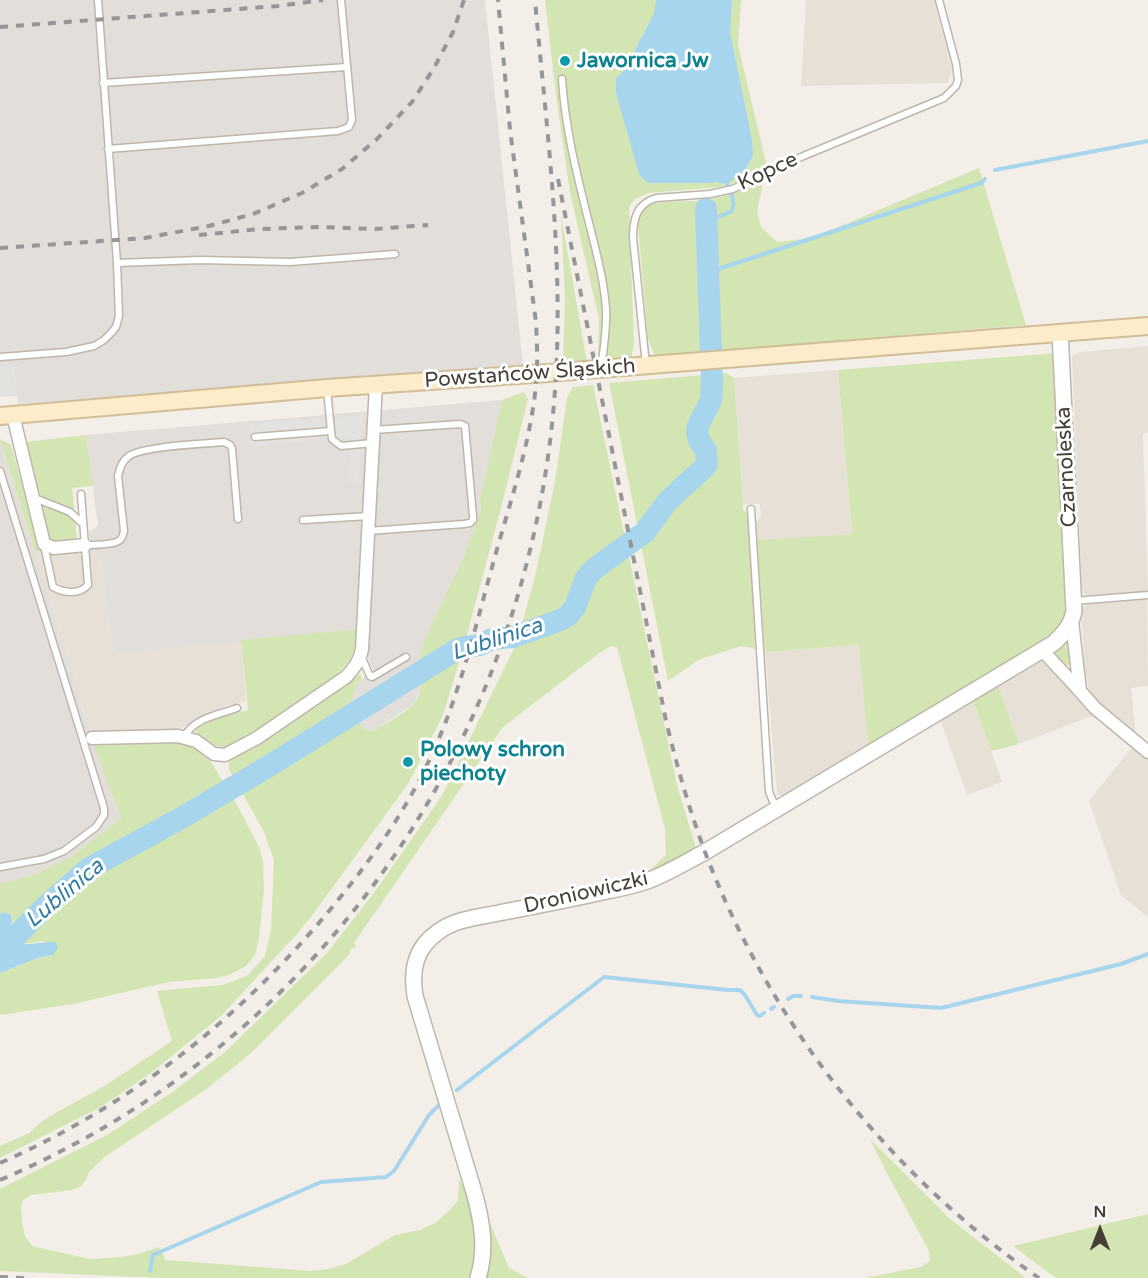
<!DOCTYPE html>
<html>
<head>
<meta charset="utf-8">
<style>
  body { margin:0 }
  #map { position:relative; width:1148px; height:1278px; overflow:hidden; background:#f3efe8; font-family:"Varela Round",sans-serif }
  canvas { display:block }
  .north { position:absolute; left:1070px; top:1200px; width:60px; height:60px; -webkit-text-stroke:4px #fff; paint-order:stroke; rotate:0deg; font-size:16px; font-weight:700; line-height:24px; text-align:center; color:#463f37 }
  .north::after { content:''; display:block; margin:auto; width:21px; height:27px; background:#463f37; clip-path:polygon(50% 0,100% 100%,50% 72%,0 100%) }
</style>
</head>
<body>
<div id="map">
<canvas width="1148" height="1278"></canvas>
<div class="north">N</div>
</div>
<script>
const ctx = document.querySelector('canvas').getContext('2d');
ctx.lineJoin = 'round';
function paint(path, color) { ctx.fillStyle = color; ctx.fill(path, 'evenodd'); }
function strokePath(path, color, width, dash) { ctx.strokeStyle = color; ctx.lineWidth = width; ctx.lineCap = dash ? 'butt' : 'round'; ctx.setLineDash(dash || []); ctx.stroke(path); }
function label(font, color, halo, rows, align = 'center') {
  ctx.font = font + ' "Varela Round",sans-serif'; ctx.lineWidth = 6; ctx.setLineDash([]); ctx.textBaseline = 'middle'; ctx.strokeStyle = halo; ctx.fillStyle = color; for (const [text, x, y, turn = 0] of rows) {
    ctx.save(); ctx.translate(x, y); ctx.rotate((+turn || 0) * Math.PI / 180); ctx.textAlign = isNaN(turn) ? turn : align; if (halo) ctx.strokeText(text, 0, 0); ctx.fillText(text, 0, 0); ctx.restore();
  }
}
const residential = new Path2D(`
  M806 0H934L952 70 948 83 801 86Z
  M1148 346V432L1143 434 1148 592 1088 596 1082 593 1072 356 1081 352Z
  M838 370 852 534 757 540 756 523 761 516 760 504H743L734 378Z
  M91 550 101 556 113 654 241 640 246 701 225 706 179 729 90 732 35 551Z
  M1147 598 1148 686 1131 688 1136 735 1093 699 1089 691 1085 670 1081 611 1086 603Z
  M860 645 868 744 784 795H777L765 652Z
  M1042 660 1076 692 1097 714 1019 744 998 686Z
  M973 700 1002 782 967 795 940 719Z
  M1134 745 1148 757V917L1121 895 1089 801Z`);
const industrial = new Path2D(`
  M0 0H485L523 365 18 404 14 366 0 367Z
  M502 400 480 499 481 511 421 674 420 690 414 704 371 732 361 726 350 708 356 686 365 676 374 671 369 662 367 651 368 628 113 654 101 557 91 550 89 532 98 526 86 435Z
  M0 439 79 694 83 711 121 818 71 857 33 875 0 884Z`);
const green = new Path2D(`
  M545 0H741L738 45 767 167 738 182 719 187 648 193 635 199 629 207 634 343 631 358 598 361 599 319 570 193 556 95Z
  M979 168 1026 325 655 356 648 339 638 226C639 218 640 210 647 206 658 200 691 202 704 200 725 197 744 190 763 183L757 210 761 227 777 242 812 238Z
  M561 215 587 362 563 363 565 298Z
  M1057 353 1065 616 1058 629 1044 643 868 744 859 645 765 652 757 540 852 534 838 370Z
  M726 373 734 378 743 504V510L748 514 755 619V649L742 646 700 659 668 681 609 383Z
  M593 385 677 785 696 848 679 859 647 873 666 855 665 829 617 647 611 646 598 654 503 727 354 943 356 947 351 949 348 956 252 1052 208 1088 106 1156 89 1172 86 1180 80 1187 72 1190 31 1195 23 1200 21 1207 22 1223 25 1236 32 1246 90 1259 121 1257 138 1254 160 1247 165 1260 310 1271 328 1269 346 1264 395 1235 420 1230 435 1223 450 1210 458 1200 459 1180 468 1192 476 1231 475 1262 470 1278H164L0 1271V1189L107 1135 171 1093 225 1052 327 953 374 893 443 794 517 642 535 577 555 481 567 398 573 387Z
  M524 392 528 399 500 512 462 653 443 715 408 784 311 917 296 935 222 1015 151 1073 99 1108 0 1158V1146L29 1133 45 1119 106 1085 172 1041 157 991 221 985 234 981 248 975 265 956 271 929 274 860 264 832 229 769V764L231 759 360 674 362 679 356 686 350 708 361 726 371 732C383 725 403 714 413 705 421 697 423 679 418 669L424 640 463 559 481 511 480 499 502 400Z
  M86 435 93 486 72 488 77 540 57 542 47 536 25 442Z
  M0 439 11 445 40 551H35Z
  M358 629 354 651 349 661 333 680 251 738 231 747H221L204 742 197 735 195 729 202 722 248 710 241 640Z
  M1068 640 1070 641 1072 661 1069 665C1060 666 1057 658 1052 652Z
  M998 686 1019 744 991 751 973 700Z
  M169 740 186 744 207 755 236 803 259 847 263 861 264 891 259 938 255 955 246 966 229 975 216 978 169 982 73 1004 0 1015V973C17 967 36 957 53 955L43 941 16 945 9 943 7 936 13 921 11 915 4 912 0 914V884L33 875 71 857 121 818 93 742Z
  M870 1139 950 1219 1026 1278H864L921 1267 930 1261 929 1251 889 1177Z
  M1148 1214V1278H1056L1013 1246Z
  M487 1216 509 1268 528 1278H483L489 1244Z`);
const parking = new Path2D(`
  M14 366 17 396 0 397V367Z
  M363 415 359 483H349L351 439 251 446 249 424Z`);
const water = new Path2D(`
  M656 0H732L730 32 752 140 753 156 745 170 731 181 722 184 717 182 705 183H649L644 180 639 174 616 93V78L625 70 654 13Z
  M4 912 11 915C15 926 6 930 9 943 22 947 41 941 56 942L58 948 53 955C35 957 17 967 0 973V914Z`);
const stream = new Path2D(`
  M995 170 1148 141
  M707 221 731 212C737 203 730 192 727 183
  M709 272 981 183 985 179
  M812 997 838 1001 941 1008 1121 964 1148 954
  M788 999 793 996H801
  M771 1009 774 1007
  M457 1090 604 977 728 990H740L745 995 757 1015 760 1016 764 1013
  M150 1271 153 1255 321 1182 386 1177 394 1171 429 1115 440 1104`);
const river = new Path2D(`
  M0 946 9 943 47 905 88 869 183 817 269 766 456 650 465 647 480 645 492 639 513 637 558 621 568 616 575 607 586 578 594 569 645 532 667 502 685 485 703 469 707 464 706 451 699 440 697 432 698 426 711 400 712 382 706 209`);
const service = new Path2D(`
  M562 79C565 128 577 175 589 223 596 251 604 280 606 309 607 329 604 348 601 368
  M103 83 347 67
  M108 149 338 131 349 127 352 120 341 0
  M117 263 200 260 290 262 395 254
  M0 357 66 352 94 346 104 340 111 333 116 327 119 316 117 263 98 0
  M646 365 633 238C633 220 636 204 656 198L710 194 733 189 801 157 944 98 956 86 958 80 956 64 939 0
  M331 431 332 439 341 446 373 443
  M255 437 331 431 327 389
  M0 471 104 808V815L96 827 64 851 44 859 0 867
  M32 497 70 512 83 524
  M751 509 769 792 776 808
  M303 520 369 516
  M368 531 464 524 470 523 473 520V516L465 426 460 424 374 430
  M44 545 53 587C64 593 79 595 88 585L81 494
  M85 545C93 545 114 545 120 540 123 537 123 535 124 531L118 476C120 468 122 461 129 456 143 446 204 444 224 442L230 445 232 449 238 519
  M1074 601 1148 595
  M361 656 370 676 372 677 406 657
  M184 737C194 718 218 715 237 708`);
const minor = new Path2D(`
  M13 415 44 544 54 548 85 545
  M1072 621 1080 691
  M1043 651 1080 691 1095 708 1148 752
  M92 738 178 736 196 741 214 754 225 755 257 738 346 677C354 668 360 661 362 649L376 384`);
const tertiary = new Path2D(`
  M478 1278C487 1249 482 1221 474 1192L415 996C411 970 415 948 438 932 455 919 479 917 499 913 535 906 572 899 607 891 622 888 638 885 652 879 670 872 688 861 705 852L1054 643C1064 633 1071 626 1074 611L1060 333`);
const secondary = new Path2D(`
  M0 416 327 388 548 373 1148 326`);
const rail = new Path2D(`
  M0 27 278 6 323 0
  M558 179 666 721C677 766 689 809 705 852 770 1023 888 1174 1039 1278
  M199 235 260 229 318 227 375 229 428 225
  M0 248 145 238 209 226 253 214 302 193 342 169 377 139 412 102 434 68 453 32 464 0
  M0 1163C131 1105 238 1020 329 911 370 862 407 810 433 752 461 691 476 624 494 560 510 502 530 445 536 385 538 364 537 343 536 322L510 130 498 0
  M0 1180C327 1040 537 727 556 374 563 250 546 124 535 0
  M0 1277 25 1278`);
const markers = [
  [565,61,6,"#0f9aa8"],
  [408,762,6,"#0f9aa8"]
];
const cultureNames = [
  ["Jawornica Jw",577,61],
  ["Polowy schron",420,750],
  ["piechoty",420,774]
];
const streetNames = [
  ["Kopce",768,172,-25],
  ["Powstańców Śląskich",530,374,-4],
  ["Czarnoleska",1067,467,-93],
  ["Droniowiczki",586,893,-13]
];
const waterNames = [
  ["Lublinica",497,640,-18],
  ["Lublinica",65,894,-40]
];
paint(residential, '#e7e0d6');
paint(industrial, '#e2ded9');
paint(green, '#d2e5b3');
paint(parking, '#e4e2df');
paint(water, '#a7d5ed');
strokePath(stream, '#a7d5ed', 4);
strokePath(river, '#a7d5ed', 22);
strokePath(service, '#beb6ab', 9);
strokePath(minor, '#beb6ab', 15);
strokePath(tertiary, '#beb6ab', 18);
strokePath(secondary, '#d1be99', 20);
strokePath(service, '#fff', 6);
strokePath(minor, '#fff', 12);
strokePath(tertiary, '#fff', 15);
strokePath(secondary, '#fcecc9', 16);
strokePath(rail, '#969696', 4, [8, 8]);
for (const [x, y, r, color] of markers) { const dot = new Path2D(); dot.arc(x, y, r, 0, 2 * Math.PI); ctx.fillStyle = color; ctx.fill(dot); strokePath(dot, '#fff', 2); }
label('bold 21px', '#0d838f', '#fff', cultureNames, 'left');
label('21px', '#463f37', '#fff', streetNames);
label('italic 22px', '#337da5', '#fff', waterNames);
</script>
</body>
</html>
